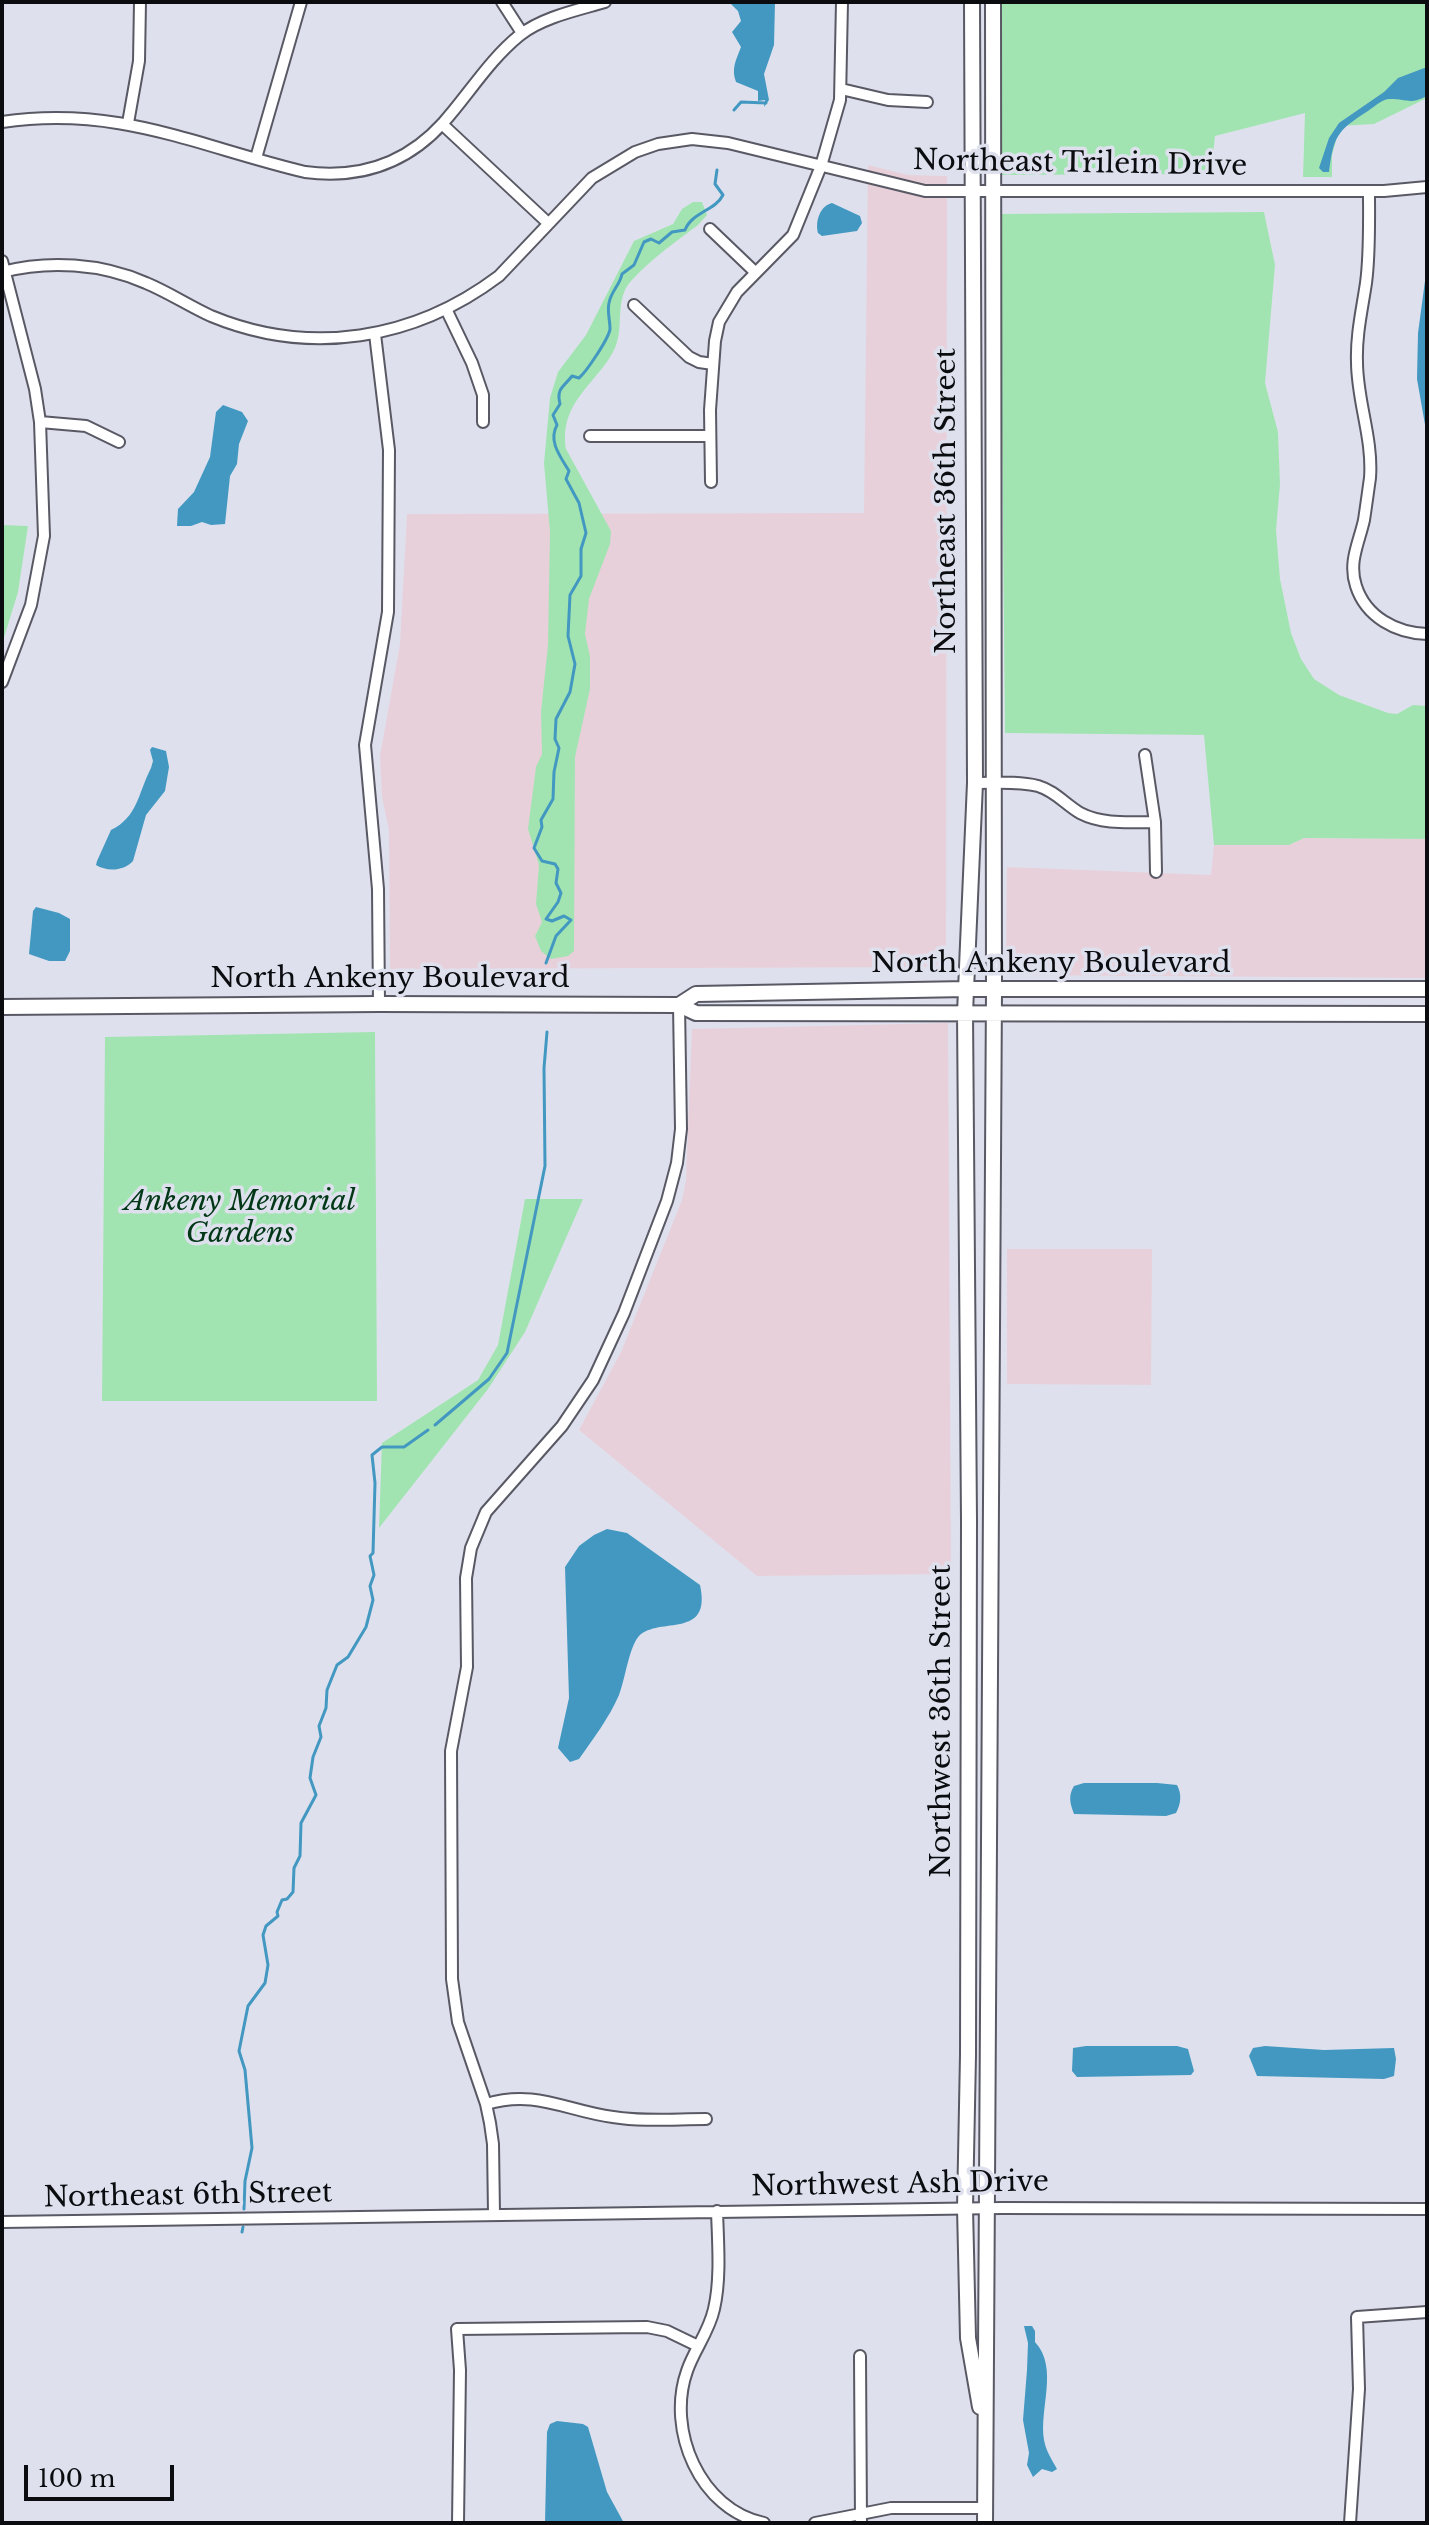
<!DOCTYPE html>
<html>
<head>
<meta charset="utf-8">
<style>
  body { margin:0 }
  #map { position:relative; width:1429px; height:2525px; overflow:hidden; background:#dee1ed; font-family:"Libre Baskerville",serif }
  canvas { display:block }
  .frame { position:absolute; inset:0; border:4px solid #0b0c10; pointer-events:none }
  .scale { position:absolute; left:24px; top:2465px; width:150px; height:36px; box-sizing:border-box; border:4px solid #0b0c10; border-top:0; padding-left:10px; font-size:24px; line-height:28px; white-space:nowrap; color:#0b0c10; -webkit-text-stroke:6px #dee1ed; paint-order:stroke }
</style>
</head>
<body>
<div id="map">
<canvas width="1429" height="2525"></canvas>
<div class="frame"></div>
<div class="scale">100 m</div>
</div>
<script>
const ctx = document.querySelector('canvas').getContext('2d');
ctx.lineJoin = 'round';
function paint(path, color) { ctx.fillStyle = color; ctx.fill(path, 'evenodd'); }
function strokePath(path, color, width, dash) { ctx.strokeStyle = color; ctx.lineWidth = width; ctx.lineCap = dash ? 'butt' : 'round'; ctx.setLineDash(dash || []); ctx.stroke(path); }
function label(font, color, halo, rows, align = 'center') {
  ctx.font = font + ' "Libre Baskerville",serif'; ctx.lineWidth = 7; ctx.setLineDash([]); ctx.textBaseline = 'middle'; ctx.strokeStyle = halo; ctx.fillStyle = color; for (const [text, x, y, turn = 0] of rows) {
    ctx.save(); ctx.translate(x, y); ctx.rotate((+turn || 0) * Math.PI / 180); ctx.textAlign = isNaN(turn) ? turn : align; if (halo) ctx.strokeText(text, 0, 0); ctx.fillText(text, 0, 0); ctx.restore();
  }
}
const commercial = new Path2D(`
  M868 165 908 175 947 176 946 967 390 969 389 830 382 797 380 756 400 644 407 514 864 513Z
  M1304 838 1427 839V978L1017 975 1006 963 1007 867 1211 875 1214 845H1289Z
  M948 1023 951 1574 757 1576 579 1430 621 1352 682 1200 686 1180 692 1029Z
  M1007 1249H1152L1151 1385 1007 1384Z`);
const green = new Path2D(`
  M1002 2H1427V98L1374 124 1340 126 1332 155V177H1303L1305 113 1215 136 1211 174 1002 175Z
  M693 202H702L707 215 698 225C675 242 650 260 631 281 613 301 626 329 613 352 595 385 559 403 566 449L611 531 610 544 589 599 585 634 590 656V689L575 757 574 951 568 956 551 959 541 951 535 936 542 922 536 904 539 865 528 829 536 767 542 754 541 712 548 645 550 532 544 463 550 398 558 372 586 335 634 241 673 224 682 209Z
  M1264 212 1275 265 1265 383 1278 432 1280 484 1276 530 1280 579 1291 633 1301 659 1314 679 1339 695 1388 713 1397 714 1413 705 1427 706V839L1304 838 1289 845H1214L1204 735 1005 733 1000 214Z
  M2 525 28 526 18 592 2 644Z
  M375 1032 377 1401H102L105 1037Z
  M525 1199H583L525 1332 488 1389 379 1528 382 1443 478 1380 498 1345Z`);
const water = new Path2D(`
  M729 2H775L774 45 764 74 769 100 764 107 765 100 758 101V91L736 82C731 69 736 60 741 47L732 32 741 21 738 11Z
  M1427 67V96C1409 105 1408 99 1390 99 1382 99 1374 107 1368 111 1337 131 1334 135 1329 172H1323L1319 168 1329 138 1339 123 1384 92 1398 78Z
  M832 203 860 216 862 223 857 231 822 236 818 233C815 221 820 206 832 203Z
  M1427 266V436L1417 379 1418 333Z
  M223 405 242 412 248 421 239 444 237 464 230 476 225 524 211 525 202 522 191 526H177L178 509 194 492 210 457 216 412Z
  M152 747 166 751 169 767 165 791 146 815 133 861C124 871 107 872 96 865L97 861 111 830C138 817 138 793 151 768L153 761 150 750Z
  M36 907 59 913 70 919V951L65 961H49L29 954 33 911Z
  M607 1529 627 1533 700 1585C712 1640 659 1616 639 1636 629 1647 625 1680 619 1695 609 1718 593 1739 579 1759L570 1762 558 1748 569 1698 565 1567 579 1546 594 1535Z
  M1084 1783H1157L1177 1785C1182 1794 1181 1804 1176 1813L1166 1816 1074 1814C1070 1803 1068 1796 1074 1786Z
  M1086 2046H1177L1188 2049 1194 2071 1191 2075 1077 2077 1072 2071 1073 2048Z
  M1265 2046 1324 2050 1394 2048 1396 2059 1394 2076 1384 2079 1257 2076 1249 2056 1253 2048Z
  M1024 2326H1032L1035 2331V2342C1059 2368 1039 2408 1044 2440 1046 2451 1052 2460 1057 2469L1052 2472 1042 2469 1033 2477 1027 2465 1029 2453 1023 2420 1027 2370 1028 2343Z
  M557 2421 583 2424 588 2427 607 2492 624 2523H545L547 2432 550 2424Z`);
const stream = new Path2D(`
  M734 110 741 102 766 103
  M546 963 556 936 571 920 564 916 552 921 546 919 558 902 561 893 556 883 558 869 555 864 542 861 534 848 542 827 541 820 553 799 554 772 559 748 555 739 556 719 570 692 575 664 568 636 570 595 581 576V549L586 533 579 503 566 479 569 471C560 456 548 441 557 425L553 415 560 404C556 388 564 387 572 376L579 378C587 371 609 338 610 329 610 320 607 311 609 303 611 291 620 285 622 274L634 265 644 242 651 239 659 243 672 232 685 230C692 212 715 211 723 195L715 184 717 170
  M435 1425 489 1379 507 1353 545 1166 544 1068 547 1032
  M244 2209 245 2181 252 2148 245 2070 239 2051 248 2006 265 1983 268 1965 263 1935 266 1926 278 1916 277 1912 282 1900 287 1899 293 1892 294 1868 300 1856 301 1823 316 1795 310 1778 313 1757 321 1737 319 1726 326 1708 327 1690 337 1665 348 1657 366 1627 373 1600 370 1586 374 1575 370 1556 373 1553 375 1483 372 1455 382 1447H404L428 1430
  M242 2232 243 2227`);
const minor = new Path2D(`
  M502 2 522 33
  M841 89 888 100 927 102
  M2 122C119 105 196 146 305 172 359 179 405 165 443 123 469 94 489 60 520 35 543 17 578 10 605 2
  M128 123 139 61 140 2
  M442 124 548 223
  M256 158 301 2
  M1369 191C1369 221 1370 253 1366 283 1362 310 1356 335 1357 362 1357 401 1373 438 1370 478 1368 492 1366 507 1364 520 1359 543 1348 562 1356 586 1366 617 1396 633 1427 634
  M710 229 755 272
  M2 261 35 389 40 422 44 536 31 605 2 682
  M2 272C48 260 101 263 146 283 168 292 189 306 211 316 310 357 414 340 499 276L592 178 635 152 658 144 692 139 728 143 925 191H1384L1427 187
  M634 305 689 357 699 362 713 364
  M447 311 472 363 483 395V422
  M375 334 389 450 388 612 365 745 378 889 379 1004
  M40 422 86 426 119 442
  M590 436H709
  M711 482 710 410 715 341 719 322 737 292 793 235 821 166 840 100 842 2
  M1145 755 1155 822 1156 872
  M975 783C995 783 1018 781 1038 786 1055 791 1065 804 1080 813 1103 825 1130 822 1155 822
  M486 2104C536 2089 566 2111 613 2117 643 2122 675 2119 706 2119
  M717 2211C718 2243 721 2279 714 2309 709 2332 694 2350 687 2371 666 2430 700 2510 764 2523
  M494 2214 493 2144 490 2123 486 2104 458 2022 452 1979 451 1751 467 1667 466 1578 471 1548 486 1512 562 1426 593 1380 624 1313 667 1201 677 1163 681 1129 679 1005
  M2 2222 1002 2208 1427 2209
  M860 2356 861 2523
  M458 2523 460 2370 457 2329 647 2327 667 2331 698 2346
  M815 2523 891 2508H985
  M1350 2523 1359 2389 1357 2317 1427 2312`);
const major = new Path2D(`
  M972 2 975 783 965 1013 969 1521 968 2055 965 2208 968 2338 980 2407
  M679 1005 696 994 966 989H1427
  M2 1007 379 1004 679 1005 696 1013 1427 1014
  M985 2523 994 989 993 2`);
const streetNames = [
  ["Northeast Trilein Drive",1080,164,1],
  ["Northeast 36th Street",947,501,-90],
  ["North Ankeny Boulevard",1051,964],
  ["North Ankeny Boulevard",390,979],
  ["Northwest 36th Street",942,1721,-90],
  ["Northwest Ash Drive",900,2185,-1],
  ["Northeast 6th Street",188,2196,-1]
];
const parkNames = [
  ["Ankeny Memorial",240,1202],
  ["Gardens",240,1234]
];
paint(commercial, '#e8d0da');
paint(green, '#a2e4b1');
paint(water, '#4298c1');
strokePath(stream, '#4298c1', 3);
strokePath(minor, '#585964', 14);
strokePath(major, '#585964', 18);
strokePath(minor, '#fff', 10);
strokePath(major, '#fff', 14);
label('28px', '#0b0c10', '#dee1ed', streetNames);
label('italic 28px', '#003716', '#dee1ed', parkNames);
</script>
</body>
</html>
